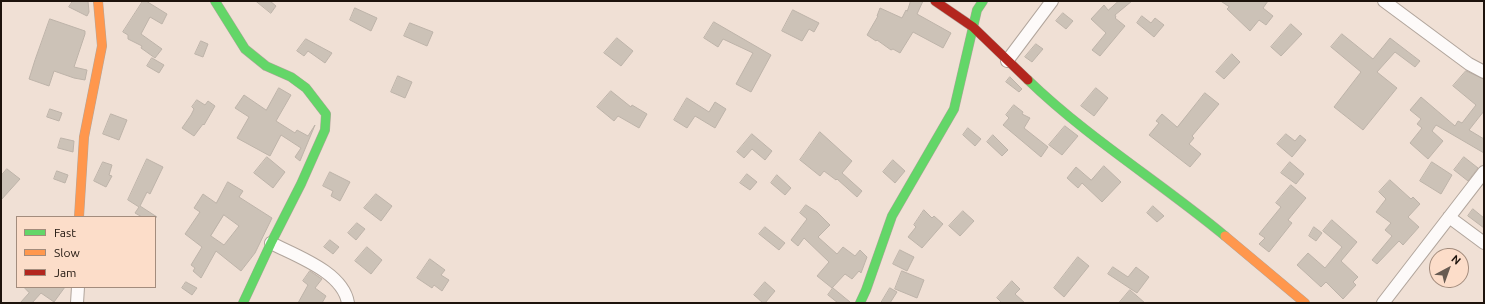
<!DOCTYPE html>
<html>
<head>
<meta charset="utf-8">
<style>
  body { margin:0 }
  #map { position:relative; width:1485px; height:304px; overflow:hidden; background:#f0e0d5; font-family:Ubuntu,sans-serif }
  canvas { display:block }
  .frame { position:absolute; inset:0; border:2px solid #1d130c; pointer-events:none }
  .legend { position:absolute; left:16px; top:216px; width:140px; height:72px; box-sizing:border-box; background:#fcddc9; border:1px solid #a38c7d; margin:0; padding:5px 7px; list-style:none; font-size:12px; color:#1d130c }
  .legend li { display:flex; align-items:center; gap:8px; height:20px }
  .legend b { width:20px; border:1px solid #a38c7d }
  .north { position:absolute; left:1429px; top:248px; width:40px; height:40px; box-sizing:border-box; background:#fcddc9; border:1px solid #a38c7d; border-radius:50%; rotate:41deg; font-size:11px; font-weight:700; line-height:16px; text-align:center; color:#1d130c }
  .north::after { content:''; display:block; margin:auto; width:14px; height:18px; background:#675b52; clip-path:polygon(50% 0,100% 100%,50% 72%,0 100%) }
</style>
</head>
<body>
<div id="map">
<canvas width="1485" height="304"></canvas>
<div class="frame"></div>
<ul class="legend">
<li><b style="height:5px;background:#63d668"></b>Fast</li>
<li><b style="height:5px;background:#ff974d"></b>Slow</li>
<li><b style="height:5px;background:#b3261e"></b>Jam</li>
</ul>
<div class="north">N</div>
</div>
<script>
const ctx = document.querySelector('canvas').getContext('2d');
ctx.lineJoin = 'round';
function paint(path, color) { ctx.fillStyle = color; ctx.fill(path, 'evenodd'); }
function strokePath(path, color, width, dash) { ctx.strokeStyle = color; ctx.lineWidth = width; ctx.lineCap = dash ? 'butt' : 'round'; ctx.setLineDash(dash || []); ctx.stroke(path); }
const building = new Path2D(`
  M73 1H88L89 12 87 16 69 7Z
  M143 1H146L167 14 162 24 150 17 141 34 162 49 155 58 141 48 142 46 128 39V35L123 32Z
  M256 1H270L276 6 271 13Z
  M911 1H923L917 14 951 33 943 48 913 32 900 53 893 49 891 50 877 40 876 41 867 35 878 16H877L880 8 902 18 906 10 907 11Z
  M1119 1H1132L1115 15 1116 17 1115 18 1125 26 1100 56 1092 50 1106 33 1091 19 1104 5 1108 10Z
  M1221 1H1268L1263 8 1273 16 1266 25 1259 20 1250 31 1227 9 1229 7Z
  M355 8 377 18 371 31 350 20Z
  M793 10 819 23 814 32 809 29 802 41 782 31Z
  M1063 13 1073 21 1066 29 1056 21Z
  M1142 16 1151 23 1155 18 1164 25 1154 37 1137 23Z
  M50 19 85 31V34L74 67 87 70 85 80 74 78 54 71 49 86 29 79 35 60Z
  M714 22 771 55 751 92 736 84 753 53 723 39 718 47 704 38Z
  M410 23 433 32 427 46 404 36Z
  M1291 24 1302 34 1281 56 1271 47Z
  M1342 34 1373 59 1390 38 1420 61 1415 67 1395 52 1377 72 1397 88 1363 130 1334 107 1361 72 1331 47Z
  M617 38 633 51 621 66 604 53Z
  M306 39 332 53 325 63 308 51 304 56 297 51Z
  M201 41 208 44 203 57 195 54Z
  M1036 44 1043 49 1032 62 1025 57Z
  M1232 54 1240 62 1224 79 1216 72Z
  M152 58 164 65 159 73 147 66Z
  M1466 71 1484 79V111L1469 130 1484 139V153L1436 125 1432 131 1443 141 1428 159 1410 143 1422 128 1417 124 1421 119 1410 110 1421 97 1455 126 1458 121 1462 123 1476 105 1453 86Z
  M398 76 412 82 405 98 391 92Z
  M1010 77 1022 89 1019 92 1006 82Z
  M279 88 291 95 276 121 295 133 297 130 308 136 315 125 300 161 295 157 301 148 281 135 270 156 237 138 249 117 235 108 244 95 266 110Z
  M1096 88 1108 98 1094 116 1081 106Z
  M611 91 631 107 632 105 647 114 639 128 618 116 614 121 597 107Z
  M1205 93 1219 104 1192 136 1194 138 1189 144 1201 154 1190 167 1149 135 1159 123 1156 121 1162 114 1177 127Z
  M687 98 709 112 715 102 726 109 715 128 695 116 687 128 674 120Z
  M197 100 205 105 208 101 215 106 204 125 203 124 194 136 182 128 191 115 194 109 192 107Z
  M1014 105 1023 112 1022 114 1030 118 1024 128 1048 147 1041 157 1003 125 1009 118 1006 115Z
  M50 109 62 113 59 121 47 117Z
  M111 114 127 120 119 140 103 134Z
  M1065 126 1078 136 1062 155 1049 145Z
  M968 128 981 139 975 146 963 135Z
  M820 132 852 161 842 173 862 191 857 197 837 179 836 180 824 171 820 176 800 160Z
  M752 134 772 151 765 160 752 149 744 158 737 152Z
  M1286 134 1295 141 1300 135 1306 140 1292 157 1277 144Z
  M993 135 1008 150 1002 156 987 142Z
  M61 138 74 141 73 152 58 148Z
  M267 157 285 172 273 188 254 173Z
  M1464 157 1478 168 1468 181 1454 170Z
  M147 159 163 167 150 194 147 192 140 206 157 217H142L135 213 139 207 128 200Z
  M893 160 905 171 895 183 883 172Z
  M103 162 112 165 109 175 112 176 106 187 94 181Z
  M1290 162 1304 174 1296 184 1281 173Z
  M1432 162 1452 175 1441 194 1420 181Z
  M1104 166 1121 182 1102 202 1082 183 1078 188 1067 178 1076 167 1091 180Z
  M7 169 20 179 1 200V176Z
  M57 171 68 175 65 183 54 179Z
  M330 172 350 182 340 201 331 196 333 191 323 186Z
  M747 174 757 182 750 190 740 183Z
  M777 175 791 188 785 195 771 183Z
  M1390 180 1411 199 1413 197 1420 204 1408 217 1419 227 1403 245 1399 241 1377 264 1372 260 1392 236 1385 230 1391 223 1376 212 1386 199 1379 192Z
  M228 182 243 191 239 197 272 218 255 253 241 271 216 251 201 278 193 271 195 268 191 265 202 247 185 234 200 212 194 208 203 194 216 203ZM224 215 239 226 224 245 211 236Z
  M1291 185 1306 198 1288 220 1292 223 1269 252 1259 244 1265 238 1259 234 1281 207 1276 203Z
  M376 194 392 206 381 221 364 208Z
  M806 205 817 212 830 225 818 237 837 254 843 247 855 256 860 250 867 257 861 273 859 271 852 279 845 274 832 288 817 276 829 262 804 238 798 246 791 240 807 219 800 213Z
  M1153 206 1164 216 1157 222 1147 213Z
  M1473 209 1484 218V228L1468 216Z
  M924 210 932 218 934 216 943 224 922 248 908 237 916 227 914 225Z
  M963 211 974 221 960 236 949 226Z
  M1332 220 1357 242 1341 261 1358 277 1353 282 1356 285 1343 299 1326 282 1321 287 1297 265 1308 253 1325 268 1342 247 1323 231Z
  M357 223 365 229 356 240 348 233Z
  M765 227 785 243 779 250 759 234Z
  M1314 227 1322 233 1316 241 1309 236Z
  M330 240 339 247 333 254 324 247Z
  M367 247 382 260 371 274 355 261Z
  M900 250 914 257 907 271 893 264Z
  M1078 257 1089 266 1064 297 1054 288Z
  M430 259 445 270 441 275 449 280 442 291 434 285 432 288 417 278Z
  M1113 267 1128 277 1136 267 1149 277 1137 293 1108 274Z
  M310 271 322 279 315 288 326 296 322 303H298L308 285 303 281Z
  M902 271 924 280 917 298 895 289Z
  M1012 281 1020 289 1015 294 1025 303H1002L997 298Z
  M186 282 197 288 192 295 182 288Z
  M765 282 775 291 765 303H763L754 295Z
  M24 287H65L54 302 41 293 32 303H20L29 293Z
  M833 288 850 302V303H838L828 295Z
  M890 288 897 292 890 303H881Z
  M1130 290 1145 303H1119Z`);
const street = new Path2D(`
  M1384 1 1469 64 1484 72
  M1007 61 1052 1
  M1449 217 1484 243
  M271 243C296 256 343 272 348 303
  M77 303 78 287
  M1383 303 1484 172`);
const fast = new Path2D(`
  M215 1 245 49 266 66 291 77 306 88 326 114 325 130 301 184 271 243 243 303
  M1028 80C1088 138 1160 182 1225 236
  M860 303 866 290 892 216 954 109 977 10 983 1`);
const slow = new Path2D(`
  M79 217 84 137 102 46 98 1
  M1225 236 1305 303`);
const jam = new Path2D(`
  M935 1 973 27 1028 80`);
paint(building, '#ccc2b7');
strokePath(building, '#bdb3a9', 1);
strokePath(street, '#b1a59c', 14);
strokePath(fast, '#b1a59c', 10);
strokePath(slow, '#b1a59c', 10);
strokePath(jam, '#b1a59c', 10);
strokePath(street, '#fdfaf9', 12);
strokePath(fast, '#63d668', 9);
strokePath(slow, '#ff974d', 9);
strokePath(jam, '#b3261e', 9);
</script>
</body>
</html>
